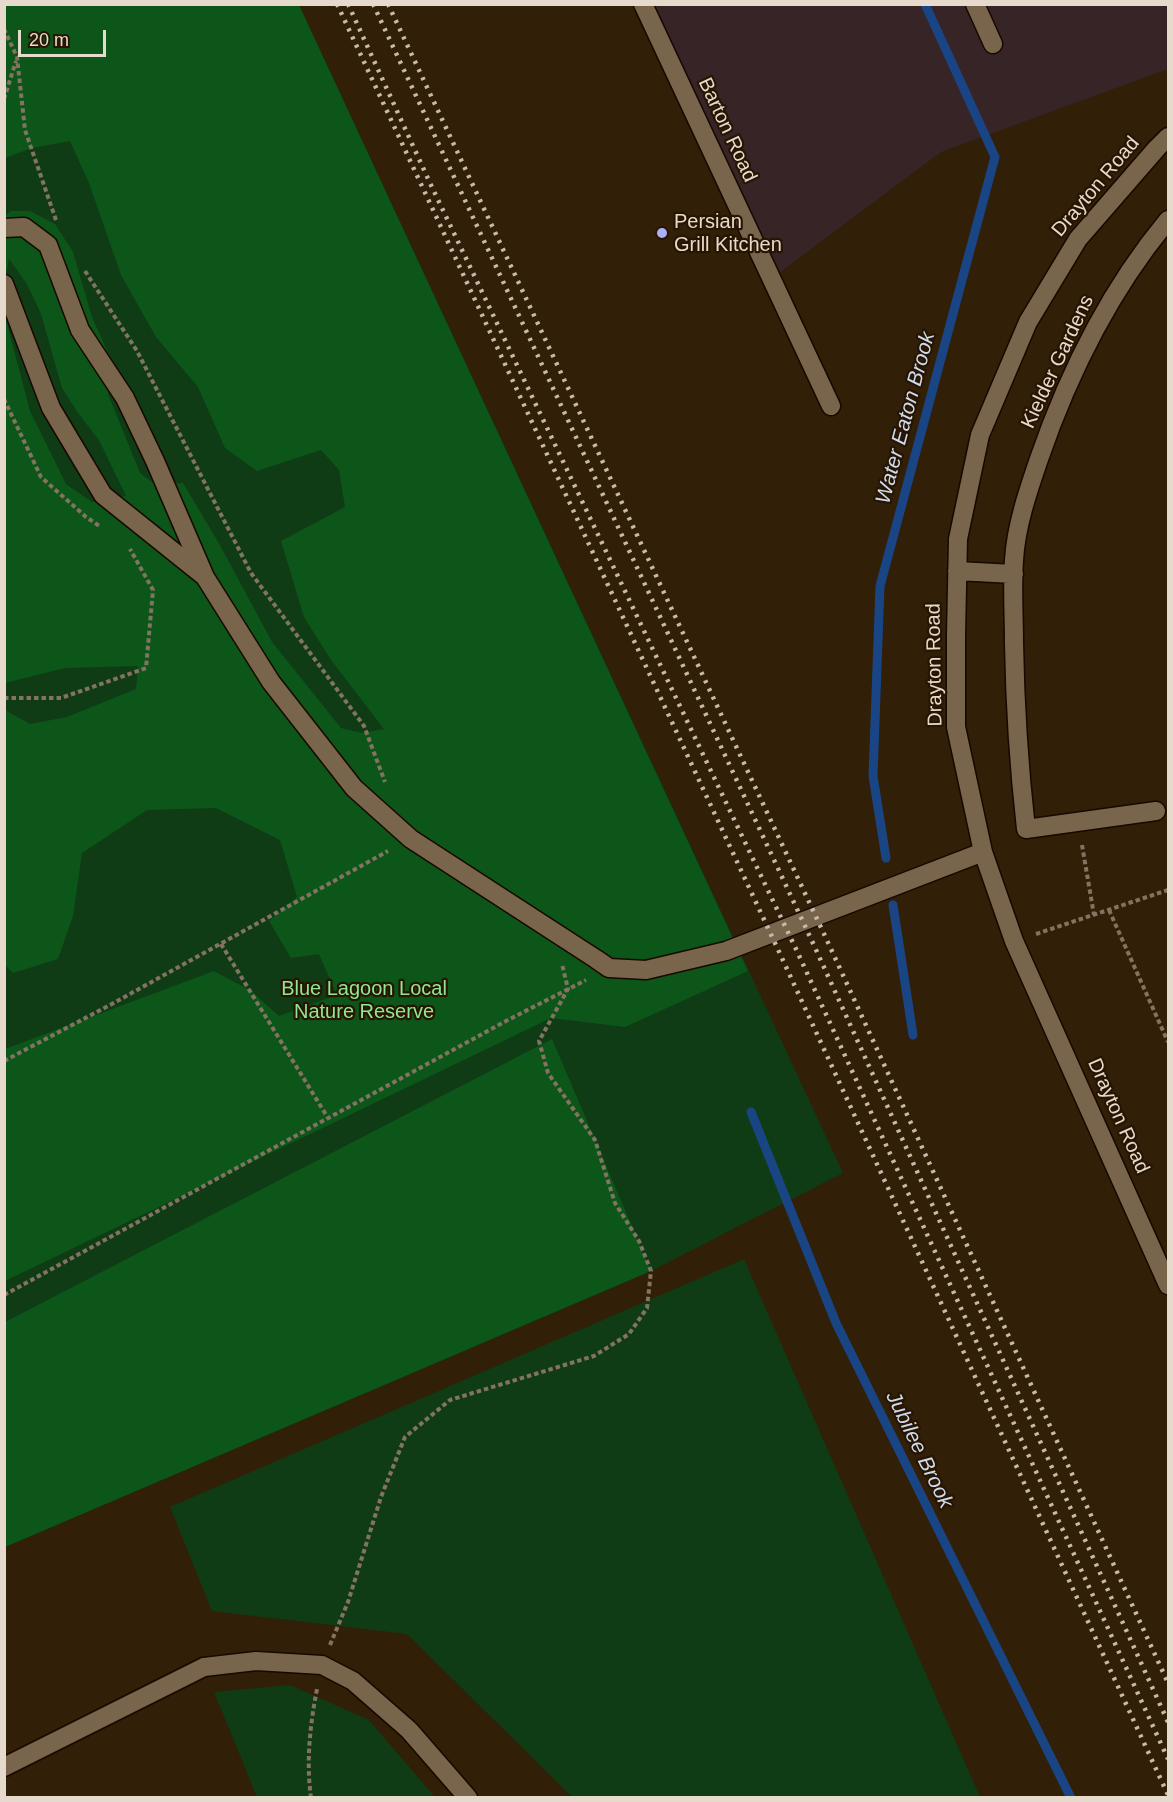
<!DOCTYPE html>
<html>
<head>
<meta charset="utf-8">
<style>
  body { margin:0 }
  #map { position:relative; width:1173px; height:1802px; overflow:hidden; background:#311f08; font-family:Arial,sans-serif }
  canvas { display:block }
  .frame { position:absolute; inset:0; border:6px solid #e6dacc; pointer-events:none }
  .scale { position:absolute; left:18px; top:30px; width:88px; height:27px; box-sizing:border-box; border:3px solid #e6dacc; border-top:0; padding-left:8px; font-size:18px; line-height:21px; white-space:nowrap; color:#e6dacc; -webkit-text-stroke:4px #271501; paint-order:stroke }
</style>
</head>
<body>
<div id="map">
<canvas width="1173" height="1802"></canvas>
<div class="frame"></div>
<div class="scale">20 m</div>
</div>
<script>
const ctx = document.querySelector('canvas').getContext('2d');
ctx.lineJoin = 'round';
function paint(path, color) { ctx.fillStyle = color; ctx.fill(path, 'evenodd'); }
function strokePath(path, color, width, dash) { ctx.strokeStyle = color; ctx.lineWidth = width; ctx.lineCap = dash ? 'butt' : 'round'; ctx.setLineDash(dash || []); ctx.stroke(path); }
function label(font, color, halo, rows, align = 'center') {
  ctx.font = font + ' Arial,sans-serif'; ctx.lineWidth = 4.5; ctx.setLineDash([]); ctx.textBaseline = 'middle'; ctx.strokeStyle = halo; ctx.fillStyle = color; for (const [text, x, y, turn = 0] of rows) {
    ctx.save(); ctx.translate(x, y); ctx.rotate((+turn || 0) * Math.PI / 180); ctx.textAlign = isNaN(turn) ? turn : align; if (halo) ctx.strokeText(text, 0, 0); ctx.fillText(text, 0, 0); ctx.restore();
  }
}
const industrial = new Path2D(`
  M637 5H1168V69L941 152 767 282Z`);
const green = new Path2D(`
  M5 5H299L843 1173 651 1271 5 1547Z
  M744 1259 980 1797H572L407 1634 212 1611 170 1507Z
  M290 1685 369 1720 435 1797H257L214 1692Z`);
const forest = new Path2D(`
  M5 5H299L748 971 625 1027 551 1018 5 1281V1049L214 971 251 991 279 1016 337 995 319 954 291 958 269 921 297 897 280 840 216 808 147 810 82 853 73 916 58 959 13 973 5 965V710L30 724 67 717 136 689 138 666 65 668 5 683V316L30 411 66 484 92 502 126 496 99 440 78 413 62 388 41 314 27 284 9 259 5 279V216L11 211H30L55 224 73 252 92 317 109 355 108 394 140 473 156 485 183 483 221 547 272 642 341 728 362 733 384 729 331 660 304 617 281 541 345 507 339 470 321 450 257 471 225 448 198 387 156 337 121 275 89 183 70 141 32 148 5 158Z
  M552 1039 651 1271 5 1547V1322Z`);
const stream = new Path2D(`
  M886 858 873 776 880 586 995 157 925 4
  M893 905 913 1035
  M751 1112 836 1323 1071 1798`);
const path = new Path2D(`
  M4 29 17 57 25 130 56 220
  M4 99 16 61
  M85 271 137 351 251 573 364 726 385 782
  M4 399 41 477 86 517 101 527
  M4 698H61L146 668 153 590 130 549
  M1082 845 1094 915
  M1109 910 1168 1042
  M1036 934 1168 890
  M221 944 328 1118
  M4 1061 110 1005 388 851
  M4 1295 506 1021 586 980
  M330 1645 348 1602 381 1497 405 1437 450 1400 594 1356 629 1334 647 1308 651 1271 639 1241 615 1203 595 1140 548 1073 539 1041 568 989 562 964
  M311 1798C306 1761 310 1725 317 1689`);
const minor = new Path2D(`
  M643 4 831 406
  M975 4 993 44
  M1168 137 1157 148 1078 239 1028 322 980 435 958 539 956 635V727L983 852 1014 941 1168 1285
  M4 228 24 227 48 245 80 330 125 398 155 461 205 577 271 682 354 788 411 839 596 959 609 968 646 970 726 951 983 852
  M4 284 51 408 103 495 204 576
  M957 571 1014 574
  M1156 811 1026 829C1019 767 1015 705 1014 643 1014 615 1012 588 1014 560 1016 526 1028 491 1039 459 1069 372 1109 291 1168 220
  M4 1767 204 1667 256 1661 322 1665 353 1681 409 1730 468 1798`);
const rail = new Path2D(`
  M337 4 781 956 1168 1795
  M348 4 430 183 796 949 1168 1759
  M373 4 812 941 1168 1722
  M388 4 825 936 1168 1683`);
const markers = [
  [662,233,6,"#adaffb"]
];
const streetNames = [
  ["Barton Road",727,130,65],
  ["Drayton Road",1096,187,-50],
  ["Kielder Gardens",1058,362,-65],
  ["Drayton Road",935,665,-91],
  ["Drayton Road",1118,1116,66]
];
const poiNames = [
  ["Persian",674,222],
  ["Grill Kitchen",674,245]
];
const parkNames = [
  ["Blue Lagoon Local",364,989],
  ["Nature Reserve",364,1012]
];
const waterNames = [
  ["Water Eaton Brook",906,418,-75],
  ["Jubilee Brook",919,1450,64]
];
paint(industrial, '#372427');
paint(green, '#0f3c15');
paint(forest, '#0c561a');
strokePath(stream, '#1a4584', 9);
strokePath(minor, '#180800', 21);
strokePath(path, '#837360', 4, [4.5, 3]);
strokePath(minor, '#79644c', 18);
strokePath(rail, '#c7baab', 4.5, [3, 6]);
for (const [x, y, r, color] of markers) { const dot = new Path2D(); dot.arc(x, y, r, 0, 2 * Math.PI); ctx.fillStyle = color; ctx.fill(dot); strokePath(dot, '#271501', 2); }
label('20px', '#e6dacc', '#271501', streetNames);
label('20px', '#e6dacc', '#271501', poiNames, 'left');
label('20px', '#8ee892', '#271501', parkNames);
label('italic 21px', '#cedaed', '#271501', waterNames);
</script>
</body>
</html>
